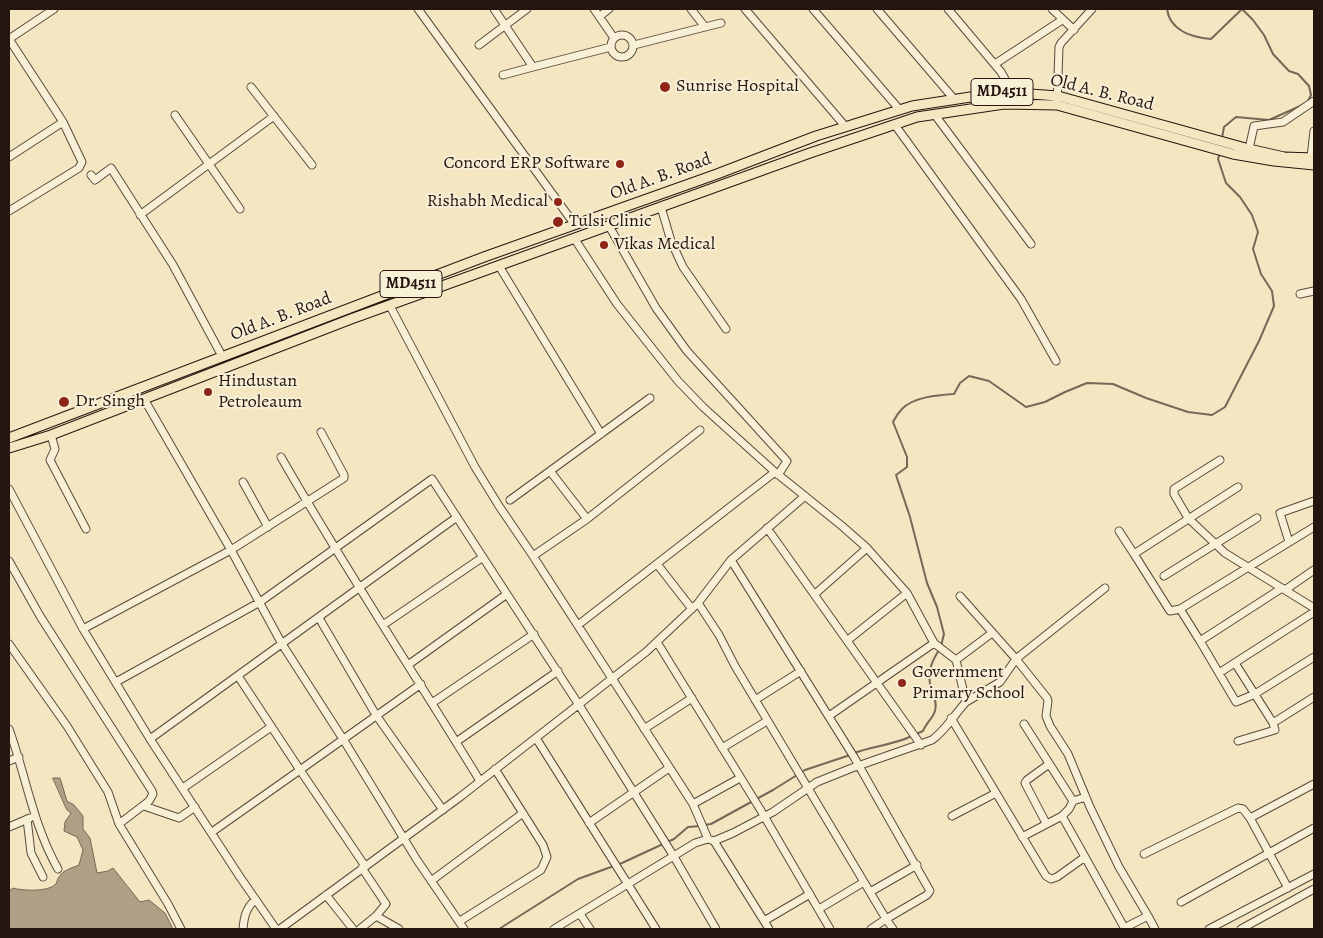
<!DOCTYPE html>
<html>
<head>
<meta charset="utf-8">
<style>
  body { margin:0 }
  #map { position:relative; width:1323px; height:938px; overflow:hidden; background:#f5e6c2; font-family:Alegreya,serif }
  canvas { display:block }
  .frame { position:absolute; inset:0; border:10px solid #23160f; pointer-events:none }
</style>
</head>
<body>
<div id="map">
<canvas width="1323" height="938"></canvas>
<div class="frame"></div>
</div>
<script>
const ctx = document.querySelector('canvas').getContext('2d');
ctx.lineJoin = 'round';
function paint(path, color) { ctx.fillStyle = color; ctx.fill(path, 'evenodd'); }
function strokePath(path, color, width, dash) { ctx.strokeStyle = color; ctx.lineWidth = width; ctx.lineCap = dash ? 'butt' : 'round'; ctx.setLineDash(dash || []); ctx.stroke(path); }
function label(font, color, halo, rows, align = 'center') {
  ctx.font = font + ' Alegreya,serif'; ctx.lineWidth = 4; ctx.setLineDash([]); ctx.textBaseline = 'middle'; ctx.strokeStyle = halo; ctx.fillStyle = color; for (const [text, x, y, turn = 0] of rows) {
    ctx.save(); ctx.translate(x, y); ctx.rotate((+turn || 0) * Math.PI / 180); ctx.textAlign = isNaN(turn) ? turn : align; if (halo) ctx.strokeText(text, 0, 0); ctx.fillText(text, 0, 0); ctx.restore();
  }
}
const water = new Path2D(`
  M53 778H60L67 801 74 805 83 816V829L90 838 97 873 108 871 113 868 140 902 149 900 165 913 173 929H9V891L13 888C23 891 49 892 56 884 56 884 58 877 59 877 63 870 72 868 79 865L83 850 77 837 64 831 65 822 71 813 67 810Z`);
const stream = new Path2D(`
  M1167 9C1170 31 1191 37 1211 39L1242 9 1253 20 1264 35 1273 54 1289 71 1298 74 1309 86 1311 95 1307 103 1269 120 1236 117 1224 127 1222 138
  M941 646 944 634 937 607 927 583 910 517 896 475 907 467V457L893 422C895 418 898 413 902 409 913 397 938 395 954 394L960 383 969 376 989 381 1026 407 1045 402 1065 392 1087 383 1113 384 1146 398 1188 412 1212 415 1225 407 1259 341 1274 306 1272 291 1261 274 1253 249 1258 232 1252 215 1240 197 1226 183 1218 159 1220 153
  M916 734 923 731C926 723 933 718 935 711 938 702 932 692 930 684 928 670 932 661 939 650
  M854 753C873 746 893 745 912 736
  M704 825 711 824 773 790 805 770 850 755
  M667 842 674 839 688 827 700 826
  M499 929 578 879 622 863 663 844`);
const minor = new Path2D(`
  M418 9 575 225
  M494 9 533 67 611 47
  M594 9 614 38
  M745 9 845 126
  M813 9 899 109
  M877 9 954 99
  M948 9 1001 72 1005 79 1003 92
  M1052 9 1074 30
  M600 16 609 9
  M705 27 721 23
  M611 46a11 11 0 1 1 22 0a11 11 0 1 1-22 0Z
  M9 39 63 122 82 162 79 168 9 211
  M9 39 54 9
  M479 45 527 9
  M634 45 705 27 691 9
  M995 64 1062 20
  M503 75 533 67
  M251 87 312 165
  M1057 105 1059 47 1061 43 1092 9
  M175 115 240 209
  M935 115 1031 244
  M895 125 1021 299 1056 361
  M1249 149 1254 126 1283 122 1314 101
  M9 157 63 122
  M1311 157 1314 131
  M91 175 95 180 111 168 173 265 222 356
  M661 207 671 241 683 267 726 329
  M140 215 274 116
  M609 226 656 308 687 351 787 461 778 475
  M499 266 601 434
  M1300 294 1314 291
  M390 306 475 467 499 506 533 556 587 519 550 471 510 500
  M144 399 231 550 282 644 343 739 417 860 464 929
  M51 435 55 449 50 460 86 529
  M281 457C344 567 414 673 480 781
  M1220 460 1174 489V494L1188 518 1225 553 1314 608
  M550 471 650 398
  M243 482 268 527
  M1238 487 1134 554 1170 611 1180 609 1314 527
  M9 489 83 629 150 739 240 877 276 929
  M587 519 700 430
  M767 528 921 745
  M1119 531 1134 554
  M1289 542 1280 513 1314 501
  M533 556 693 804 740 778
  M731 560 854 757 930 891 927 895 886 919 864 882
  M9 561 40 616 152 791 153 794 149 801 119 824 168 904 181 929
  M657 564 692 609
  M1164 576 1257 518
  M1285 590 1314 570
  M815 594 867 548
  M960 596 1016 659 1047 698 1048 701 1046 716 1050 726 1068 754 1090 807 1119 867 1148 916
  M698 603 719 635 735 666 864 882 819 909
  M1180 609 1200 641 1282 588
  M319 618 376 715 443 810
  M383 625 483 557
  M578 625 775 472
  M83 629 231 550 344 478V475L321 432
  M848 640 907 593
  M1200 641 1236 702 1255 694 1314 657
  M657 642 760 809 830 929
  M9 644 67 726 108 792 119 824
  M956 660 992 633
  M1235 663 1273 723 1314 697
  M408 665 507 594
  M1219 673 1314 612
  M238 676 300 770 421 684
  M116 682 260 602 432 479 579 705 673 855 716 929
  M755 700 801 671
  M966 702 1000 682 1016 659 1105 588
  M432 703 534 634
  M829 716 934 643
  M951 718 1046 876 1051 879 1057 877 1085 857 1125 929
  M1024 724 1073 801 1086 797
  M9 729C26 776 33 825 58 869
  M644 729 692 698
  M536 738 656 929
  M150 739 457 517
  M1238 741 1275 730 1273 723
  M456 742 558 671
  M722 748 767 721
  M9 761 19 757
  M183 788 271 727
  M693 804 708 839
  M144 806 179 818 195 807
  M952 816 996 793
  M1062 816 1069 809 1073 801
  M1250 818 1314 784
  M27 819 31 853 43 877
  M589 823 669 768
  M1046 823 1025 783 1027 780 1049 764
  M9 827 30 818
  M212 832 300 770 365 866
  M1022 837 1062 816 1085 857
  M714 841 769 929
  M1144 854 1238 808 1243 809 1250 818 1288 888
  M431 881 523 813
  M870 892 917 865
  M326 895 353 929
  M1181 902 1314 828
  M580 914 590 929
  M376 916 399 929
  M460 921 541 870 547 857 543 845 495 769
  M764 921 810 894
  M1124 928 1148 916 1155 929
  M243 929C244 917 246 908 255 900
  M280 929 460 797 646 652 698 603 731 560 805 496
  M360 929 376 916 386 904 362 868
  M554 929 695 843 708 839 714 841 733 833 773 812 817 782 852 768 932 740C946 730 954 715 966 702L956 660 934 643 907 593 867 548 842 526 775 472 703 407 678 381 617 304 574 238
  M871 929 886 919 893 929
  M1209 929 1314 874
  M1241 929 1314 889`);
const major = new Path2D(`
  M9 438 484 257 717 174 816 136 912 106 1003 92 1058 96 1249 149 1284 157 1314 158
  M9 448 51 435 351 319 810 153 917 117 1004 104 1057 105 1233 154 1274 161 1314 165`);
const markers = [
  [665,87,6,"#8f2418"],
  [620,164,5,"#8f2418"],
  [558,202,5,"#8f2418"],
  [558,222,6,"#8f2418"],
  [604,245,5,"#8f2418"],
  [208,392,5,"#8f2418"],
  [64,402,6,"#8f2418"],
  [902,683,5,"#8f2418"]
];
const shields = [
  [1002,92,62],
  [411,284,62]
];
const shieldNames = [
  ["MD4511",1002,92],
  ["MD4511",411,284]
];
const poiNames = [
  ["Sunrise Hospital",676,87],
  ["Concord ERP Software",610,164,"right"],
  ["Rishabh Medical",548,202,"right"],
  ["Tulsi Clinic",569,222],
  ["Vikas Medical",614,245],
  ["Hindustan",218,382],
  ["Petroleaum",218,403],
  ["Dr. Singh",75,402],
  ["Government",912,673],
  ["Primary School",912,694]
];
const streetNames = [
  ["Old A. B. Road",1102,93,14],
  ["Old A. B. Road",661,177,-20],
  ["Old A. B. Road",281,317,-21]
];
paint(water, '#ae9f85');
strokePath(water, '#766856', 1);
strokePath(stream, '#766856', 2);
strokePath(minor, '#584a3c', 9);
strokePath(major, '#23160f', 11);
strokePath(minor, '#f8efd7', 7);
strokePath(major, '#f5e6c2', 9);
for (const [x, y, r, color] of markers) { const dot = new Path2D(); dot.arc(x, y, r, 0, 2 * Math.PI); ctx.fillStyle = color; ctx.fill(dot); strokePath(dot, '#f8efd7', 2); }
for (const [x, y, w] of shields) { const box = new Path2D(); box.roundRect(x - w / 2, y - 13.5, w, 27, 4); ctx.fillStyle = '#f8efd7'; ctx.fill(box); strokePath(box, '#23160f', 1); }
label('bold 16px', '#23160f', null, shieldNames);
label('18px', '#23160f', '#f8efd7', poiNames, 'left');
label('18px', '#23160f', '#f8efd7', streetNames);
</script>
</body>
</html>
